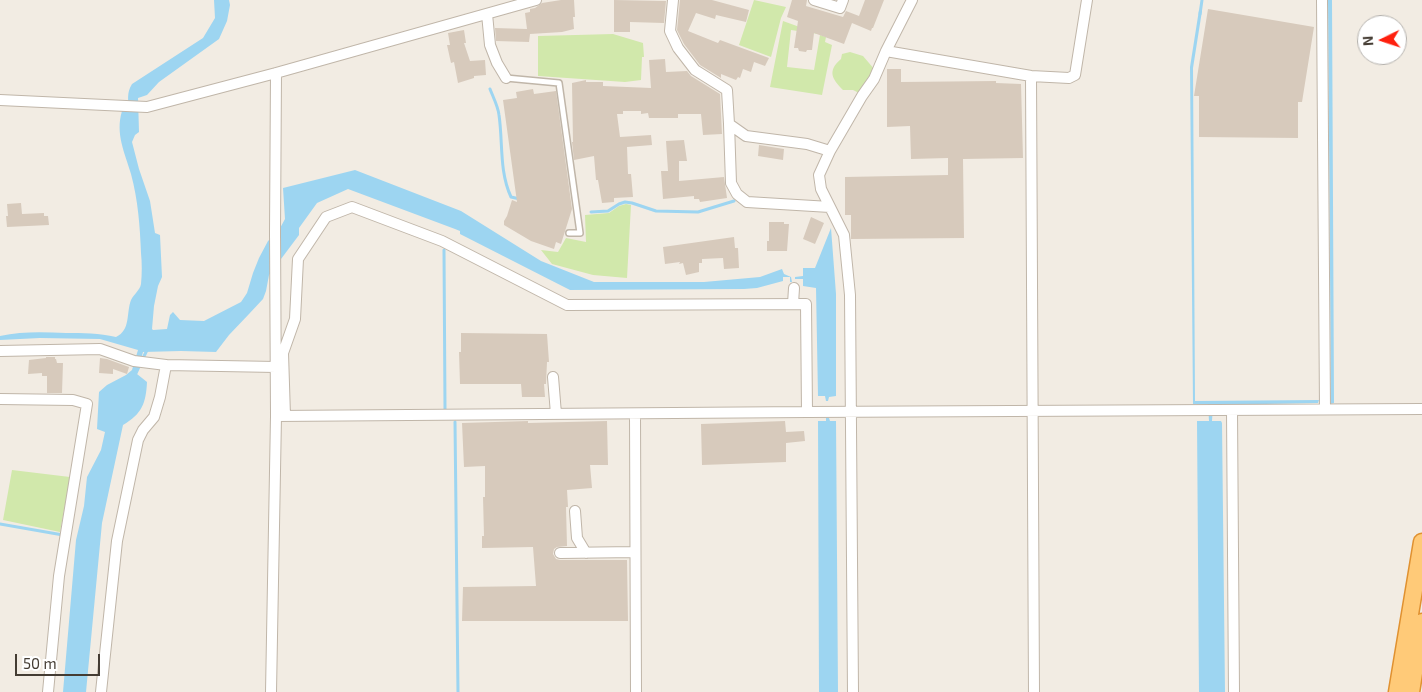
<!DOCTYPE html>
<html>
<head>
<meta charset="utf-8">
<style>
  body { margin:0 }
  #map { position:relative; width:1422px; height:692px; overflow:hidden; background:#f2ece3; font-family:"Exo 2",sans-serif }
  canvas { display:block }
  .north { position:absolute; left:1357px; top:15px; width:50px; height:50px; box-sizing:border-box; background:#fff; border:1px solid #b4b1ad; border-radius:50%; rotate:266deg; font-size:14px; font-weight:700; line-height:20px; text-align:center; color:#443c33 }
  .north::after { content:''; display:block; margin:auto; width:18px; height:22px; background:#fe200e; clip-path:polygon(50% 0,100% 100%,50% 72%,0 100%) }
  .scale { position:absolute; left:15px; top:654px; width:85px; height:22px; box-sizing:border-box; border:2px solid #443c33; border-top:0; padding-left:6px; font-size:15px; line-height:18px; white-space:nowrap; color:#443c33; -webkit-text-stroke:4px #fff; paint-order:stroke }
</style>
</head>
<body>
<div id="map">
<canvas width="1422" height="692"></canvas>
<div class="north">N</div>
<div class="scale">50 m</div>
</div>
<script>
const ctx = document.querySelector('canvas').getContext('2d');
ctx.lineJoin = 'round';
function paint(path, color) { ctx.fillStyle = color; ctx.fill(path, 'evenodd'); }
function strokePath(path, color, width, dash) { ctx.strokeStyle = color; ctx.lineWidth = width; ctx.lineCap = dash ? 'butt' : 'round'; ctx.setLineDash(dash || []); ctx.stroke(path); }
const green = new Path2D(`
  M754 0 786 7 781 18 771 57 739 45Z
  M783 21 819 34 791 30 787 67 814 70 820 35 826 37 825 42 832 45 822 95 770 87Z
  M613 34 643 43 644 57H642L641 80 625 82 538 76V36Z
  M850 52 863 56 875 70 861 94 853 90H843C832 79 827 71 841 59L842 54Z
  M626 204 631 205 627 278 593 275 552 264 541 250 558 252 566 238 586 242 585 215 609 213 619 206Z
  M12 470 70 477 60 532 3 520Z`);
const water = new Path2D(`
  M214 0H229L230 5 227 21 219 39 159 82 147 95 138 98 139 132 135 135 132 142 139 169 150 201 155 233 160 235 162 277 158 286 154 306 152 329 153 330 167 329 170 315 173 312 180 320 204 321 241 302 247 293 253 273 259 258 268 241 279 230 285 219 283 188 355 170 461 211 541 261 594 282H704L760 277 782 269 784 274 791 277 792 282H790V277H783V281L757 288 744 289 570 290 460 234V231L455 229 348 189 317 203 299 228V235L269 275 266 291 263 299 249 314 229 335 216 352 181 351 143 352 137 374 147 382C146 403 142 414 123 425L102 523 86 692H63L76 540 84 506 87 477 101 450 105 432 97 429 99 392 107 385 126 375 132 370 138 350 100 339 40 338 0 340V336C22 331 44 332 66 333 83 333 99 333 116 337 131 330 126 313 131 300 134 294 140 290 141 284 142 274 142 263 141 253 140 226 138 200 131 174 125 153 115 134 122 111L128 110C129 99 126 94 132 84L203 38 215 18Z
  M1328 0H1332L1334 403 1330 404 1331 402Z
  M1199 10 1202 11 1193 68 1195 401 1319 400 1318 403 1213 405 1212 421H1221L1222 423 1225 692H1199L1197 421H1209L1208 404H1193L1190 67Z
  M831 228 836 294V396L829 397 828 401H826L825 396H818L816 288 803 286V279H795V277L803 276V268H815Z
  M826 418H829L830 421H836L838 692H819L818 421H826Z`);
const stream = new Path2D(`
  M1200 14 1202 0
  M490 89C493 97 498 106 499 115 503 142 499 171 511 197L520 199
  M591 212 608 211 619 204 625 202 632 203 656 211 698 212 734 201
  M444 250 445 409
  M136 373 147 350
  M455 422 458 692
  M0 524 63 535`);
const building = new Path2D(`
  M561 0H574L575 17H573L574 29 562 32 530 34 529 42 496 41 495 28 527 29 525 13 530 12V9L535 8 542 3Z
  M614 0 666 1 664 23 630 22V32H614Z
  M680 0H712L749 10 746 22 716 15 715 19 696 13 688 31 718 43 720 40 769 58 765 66 754 62 751 72 743 69 740 78 738 77 736 80 721 74V78L700 65 684 44 677 30Z
  M792 0H807L806 6 843 17 846 11 859 16 865 0H884L873 28H872L871 31 852 23 844 44 814 33 812 50H807L806 52 799 51 798 48H794L798 21 787 17Z
  M1208 9 1314 27 1302 102H1298V138L1199 137V96H1194Z
  M464 30 466 43H464L470 61 485 60 486 75 474 76V78L458 83 454 62 451 63 447 45H450L448 33Z
  M665 59 666 72 687 71 691 76 720 94 722 134 703 135 701 114H678V118H649L648 113 641 114V111H623V114H617L620 137 651 135 652 145 627 147 628 174H631L633 197 614 198V202L602 203 598 180H596L594 156 574 160 572 142H573L572 83 586 80V82H603V86L651 88 649 60Z
  M887 69H901V82L996 81V83L1021 84 1023 158 963 159 964 238 851 239V215H845V177L948 175V158L911 159 910 126 887 127Z
  M533 89 534 94 556 91 572 209 561 244 556 242 554 249 531 241 504 225V221L507 216 512 200 517 202 503 100 517 98 516 92Z
  M684 140 687 161H679V181L724 177 727 198 700 202 699 199H694V196L663 199 661 171H668L666 141Z
  M759 145 784 149 783 160 758 156Z
  M21 203 22 214 44 213V216H48L49 225 7 227 6 216H8L7 204Z
  M811 217 824 223 815 244 803 239Z
  M769 222H784V224H789L787 251H767V241H769Z
  M734 237 735 248H738L739 268 724 269 723 258 702 259V263H699V272L686 275 683 263 679 264 680 262 665 264 663 247Z
  M461 333 547 334 549 362H547L546 384H544L545 397H522L521 384H460L459 352H461Z
  M46 357H55V359H56L57 363H63L62 393H47V376H42V373L28 374 29 360 46 358Z
  M100 358 107 359 129 367 127 374 113 369V374L99 373Z
  M528 421V423L607 421 608 465H590L592 488 567 490 568 507H566L567 546 557 547 554 549 553 554 556 559 560 560H627L628 621H462L463 587 536 586 533 547 482 548V536H484L483 497H485V466L464 467 462 423Z
  M785 421 786 432 804 431 805 441 786 443V462L702 465 701 424Z`);
const service = new Path2D(`
  M506 78 559 83 580 233H569`);
const minor = new Path2D(`
  M673 0 670 31 678 48 695 70 727 90 729 124 746 136 807 144 830 151
  M814 0 840 8 843 0
  M1322 0 1325 409
  M487 14 490 45 497 63 506 78
  M886 51 1031 76 1069 78 1075 75 1087 0
  M1031 76 1034 692
  M0 100 147 107 276 73 536 0
  M729 124 731 183 737 194 747 202 830 207
  M793 304 794 288
  M0 351 100 349 134 361 166 365 276 367
  M553 377 556 414
  M0 399 73 400 87 404 59 576 48 692
  M1232 411 1234 692
  M635 414 636 692
  M276 416 807 412 1422 409
  M285 416 283 353 295 319 298 259 326 217 352 207 442 241 567 305 806 304 807 412
  M575 511 577 538 586 553
  M560 553 635 552
  M101 692 117 541 138 440 143 430 154 417 160 397 166 365
  M271 692 276 416 275 232 276 73
  M853 692 850 295 844 235 821 189 819 175 830 151 862 96 874 79 886 51 912 0`);
const trunk = new Path2D(`
  M1397 692 1422 542
  M1411 692 1422 622`);
paint(green, '#d1e8ab');
paint(water, '#9dd5f1');
strokePath(stream, '#9dd5f1', 3);
paint(building, '#d7cabc');
strokePath(service, '#c0b6a9', 8);
strokePath(minor, '#c0b6a9', 12);
strokePath(trunk, '#e09130', 19);
strokePath(service, '#fff', 5);
strokePath(minor, '#fff', 10);
strokePath(trunk, '#ffca78', 16);
</script>
</body>
</html>
